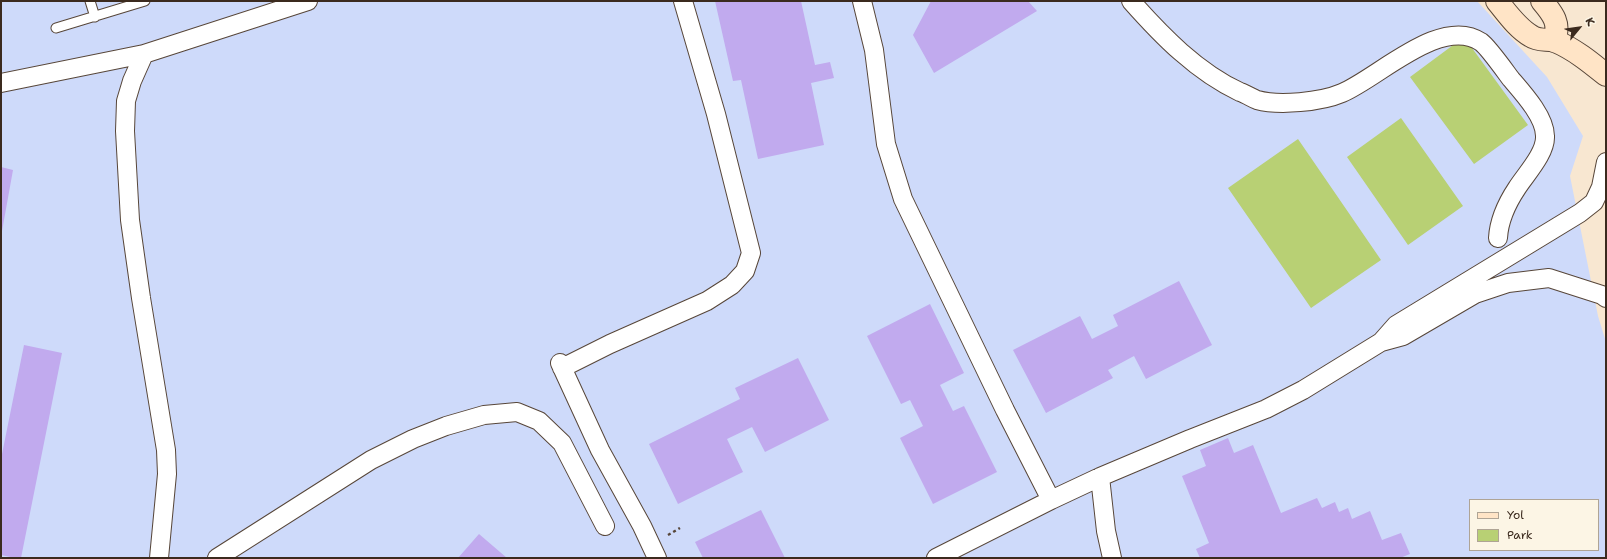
<!DOCTYPE html>
<html>
<head>
<meta charset="utf-8">
<style>
  body { margin:0 }
  #map { position:relative; width:1607px; height:559px; overflow:hidden; background:#f8e7d1; font-family:"Shantell Sans",sans-serif }
  canvas { display:block }
  .frame { position:absolute; inset:0; border:2px solid #3b2a1e; pointer-events:none }
  .legend { position:absolute; left:1469px; top:499px; width:130px; height:52px; box-sizing:border-box; background:#fcf5e5; border:1px solid #afa495; margin:0; padding:5px 7px; list-style:none; font-size:12px; color:#3b2a1e }
  .legend li { display:flex; align-items:center; gap:8px; height:20px }
  .legend b { width:20px; border:1px solid #afa495 }
  .north { position:absolute; left:1559px; top:8px; width:40px; height:40px; -webkit-text-stroke:3px #fcf5e5; paint-order:stroke; rotate:61deg; font-size:11px; font-weight:700; line-height:16px; text-align:center; color:#3b2a1e }
  .north::after { content:''; display:block; margin:auto; width:14px; height:18px; background:#3b2a1e; clip-path:polygon(50% 0,100% 100%,50% 72%,0 100%) }
</style>
</head>
<body>
<div id="map">
<canvas width="1607" height="559"></canvas>
<div class="frame"></div>
<ul class="legend">
<li><b style="height:5px;background:#ffe4c6"></b>Yol</li>
<li><b style="height:11px;background:#b8d074"></b>Park</li>
</ul>
<div class="north">K</div>
</div>
<script>
const ctx = document.querySelector('canvas').getContext('2d');
ctx.lineJoin = 'round';
function paint(path, color) { ctx.fillStyle = color; ctx.fill(path, 'evenodd'); }
function strokePath(path, color, width, dash) { ctx.strokeStyle = color; ctx.lineWidth = width; ctx.lineCap = dash ? 'butt' : 'round'; ctx.setLineDash(dash || []); ctx.stroke(path); }
const built = new Path2D(`
  M1 1H1477L1547 77 1583 136 1570 176 1598 316 1606 342V558H1ZM1470 500H1598V550H1470Z`);
const green = new Path2D(`
  M1464 37 1528 125 1474 164 1410 77Z
  M1401 118 1463 206 1408 245 1347 157Z
  M1298 139 1381 260 1311 308 1228 188Z`);
const building = new Path2D(`
  M715 1H801L815 65 830 62 834 78 811 83 824 145 758 159 741 80 733 81Z
  M931 1H1028L1037 11 934 73 913 35Z
  M1 167 13 170 2 231H1Z
  M1179 281 1212 345 1146 379 1134 356 1108 370 1113 378 1046 413 1013 350 1080 316 1092 339 1118 326 1113 315Z
  M930 304 964 373 940 385 953 411 964 406 997 472 933 504 900 438 923 426 910 400 901 404 867 336Z
  M24 345 62 353 21 558H15L1 555V459Z
  M798 358 829 420 765 452 752 427 727 439 743 472 678 504 649 444 740 399 735 388Z
  M1228 438 1234 453 1253 445 1281 513 1317 498 1322 508 1335 502 1339 512 1348 508 1352 519 1370 511 1382 540 1401 533 1410 554 1400 558H1200L1196 549 1209 543 1182 476 1206 466 1200 450Z
  M761 510 785 558H703L695 542Z
  M479 534 507 558H458Z`);
const path = new Path2D(`
  M668 535 680 528`);
const service = new Path2D(`
  M90 1 95 17
  M56 28 145 1`);
const minor = new Path2D(`
  M862 1 874 50 886 144 903 199 1005 410 1051 500
  M1131 1C1162 36 1197 72 1240 92 1246 94 1252 98 1257 100 1279 106 1321 102 1342 93 1378 78 1441 15 1481 42 1488 47 1505 71 1511 79 1523 93 1545 117 1545 136 1546 153 1526 174 1517 188 1507 203 1499 220 1498 238
  M144 54 132 81 126 101 125 131 130 220 141 298 166 450 167 474 159 558
  M1 83 144 54 308 1
  M1381 342 1396 325 1580 213 1594 202 1601 187 1606 162
  M560 363 600 450 642 526 657 558
  M562 368 610 344 707 301 732 285 745 271 751 253 716 114 683 1
  M1100 477 1106 531 1112 558
  M217 558 371 460 413 439 446 426 484 415 517 412 539 421 562 443 605 526
  M936 558 1051 500 1100 477 1190 439 1266 409 1303 390 1381 342 1403 336 1475 294 1508 283 1549 278 1602 295 1606 298`);
const secondary = new Path2D(`
  M1497 1C1507 13 1517 28 1531 36 1538 41 1547 39 1555 41 1574 49 1590 62 1606 75
  M1542 1C1553 14 1561 24 1554 41`);
paint(built, '#cedafa');
paint(green, '#b8d074');
paint(building, '#c1aaee');
strokePath(service, '#574639', 11);
strokePath(minor, '#574639', 20);
strokePath(secondary, '#574639', 24);
strokePath(path, '#574639', 2.5, [3, 3]);
strokePath(service, '#fff', 9);
strokePath(minor, '#fff', 18);
strokePath(secondary, '#ffe4c6', 22);
</script>
</body>
</html>
